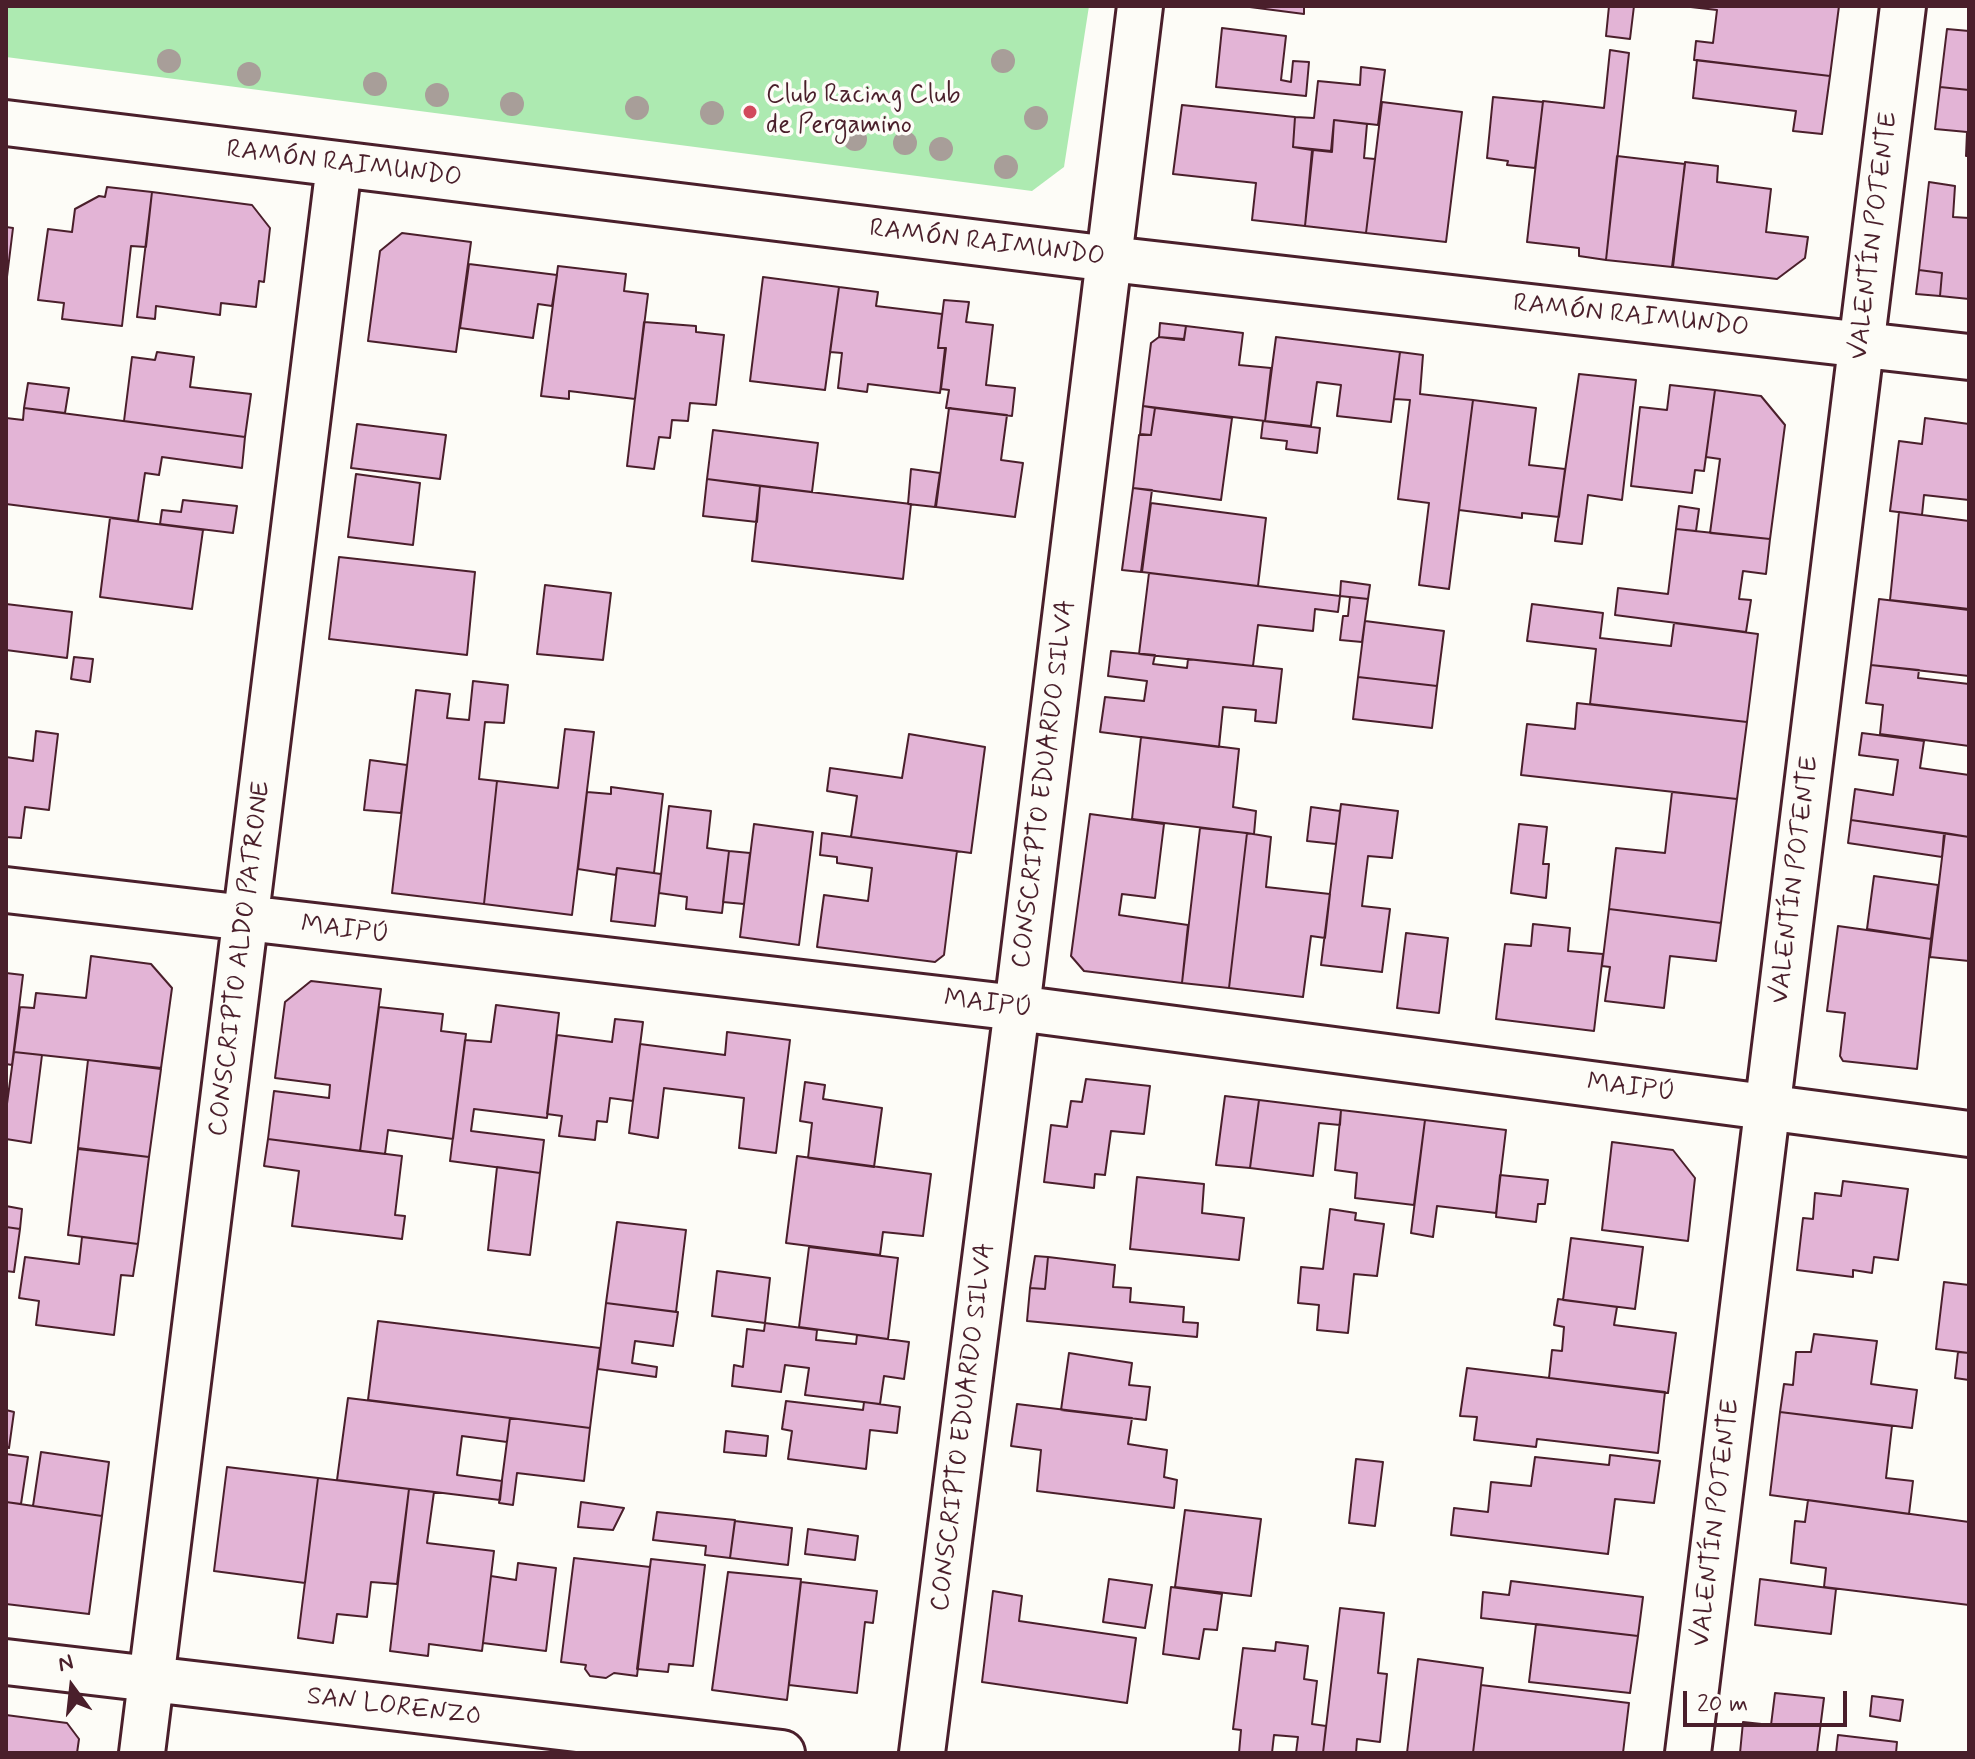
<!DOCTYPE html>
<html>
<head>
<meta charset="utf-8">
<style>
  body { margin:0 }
  #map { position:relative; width:1975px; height:1759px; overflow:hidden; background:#fdfcf7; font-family:Mynerve,sans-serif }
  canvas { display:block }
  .frame { position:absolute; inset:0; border:8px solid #4a1f2b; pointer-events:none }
  .north { position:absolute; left:32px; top:1647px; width:80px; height:80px; -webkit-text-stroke:6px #fdfcf7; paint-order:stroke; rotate:345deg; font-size:22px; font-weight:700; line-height:32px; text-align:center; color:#4a1f2b }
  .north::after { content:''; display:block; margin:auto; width:28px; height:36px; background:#4a1f2b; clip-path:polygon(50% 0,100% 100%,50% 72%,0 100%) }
  .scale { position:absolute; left:1683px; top:1691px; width:164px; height:36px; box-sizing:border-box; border:4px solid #4a1f2b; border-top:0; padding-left:10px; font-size:24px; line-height:28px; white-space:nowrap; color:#4a1f2b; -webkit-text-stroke:6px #fdfcf7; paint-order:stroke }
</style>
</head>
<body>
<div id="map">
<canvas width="1975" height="1759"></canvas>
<div class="frame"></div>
<div class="north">N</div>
<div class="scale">20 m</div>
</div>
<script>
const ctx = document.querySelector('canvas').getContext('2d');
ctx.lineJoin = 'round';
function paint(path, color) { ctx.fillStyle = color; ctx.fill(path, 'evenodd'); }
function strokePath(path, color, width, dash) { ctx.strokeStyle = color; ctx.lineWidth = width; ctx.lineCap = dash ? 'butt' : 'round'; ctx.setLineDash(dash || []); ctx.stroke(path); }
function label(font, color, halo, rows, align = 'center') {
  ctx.font = font + ' Mynerve,sans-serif'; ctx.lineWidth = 7; ctx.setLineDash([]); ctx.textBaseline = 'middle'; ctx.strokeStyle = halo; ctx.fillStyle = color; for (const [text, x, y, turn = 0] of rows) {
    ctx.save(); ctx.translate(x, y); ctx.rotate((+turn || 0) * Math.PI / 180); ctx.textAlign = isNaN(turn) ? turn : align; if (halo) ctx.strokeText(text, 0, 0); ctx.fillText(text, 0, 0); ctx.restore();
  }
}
const green = new Path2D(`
  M6 6H1089L1064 167 1032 191 6 57Z`);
const building = new Path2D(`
  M1242 6H1304V14Z
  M1609 6H1634L1630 39 1606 36Z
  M1682 6H1839L1830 76 1694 60 1696 41 1713 43 1717 10Z
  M1222 28 1286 36 1281 80 1291 82 1293 61 1309 62 1306 96 1216 87Z
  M1947 29 1969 31V90L1940 87Z
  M1610 50 1629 53 1606 260 1579 256V248L1527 242 1543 101 1604 108Z
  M1697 60 1830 76 1822 134 1793 131 1796 111 1693 98Z
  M1361 67 1385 70 1378 125 1334 120 1331 151 1293 147 1295 117 1314 118 1318 81 1360 85Z
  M1940 87 1969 90V156H1966L1967 132 1935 129Z
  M1493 97 1543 102 1535 168 1507 165 1508 161 1487 158Z
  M1382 102 1462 112 1446 242 1366 233Z
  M1182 105 1295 117 1293 147 1312 150 1305 226 1252 220 1256 183 1173 174Z
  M1334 120 1367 124 1364 158 1375 159 1366 233 1305 226 1313 150 1332 152Z
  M1617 156 1685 164 1672 267 1606 260Z
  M1685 162 1718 166 1717 182 1771 189 1766 232 1808 237 1805 258 1777 279 1673 267Z
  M1929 182 1955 186 1953 217 1969 218V299L1940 296 1942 273 1919 270Z
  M107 187 152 192 146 247 131 246 122 326 62 319 64 303 38 300 48 229 72 232 75 209 99 196 105 197Z
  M152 192 252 205 270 228 264 282 259 281 256 307 221 303 220 315 156 306 155 319 137 317Z
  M6 227 13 228 6 285Z
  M402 233 471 242 456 352 368 341 380 251Z
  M469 264 557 275 552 306 538 304 533 338 460 328Z
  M558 266 626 274 624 291 648 294 635 399 569 391V399L541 396Z
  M1919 270 1942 273 1940 296 1916 294Z
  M763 277 839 287 825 390 750 381Z
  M839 287 878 292 876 306 942 314 938 348H945L940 393 868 384 867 392 838 388 842 353 830 352Z
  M944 300 969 302 966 322 993 325 986 385 1015 388 1012 416 946 408 949 390 941 389 946 348H938Z
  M644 322 696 326V332L724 335 716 405 690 403 688 421 672 420 670 438 659 437 654 469 627 466Z
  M1160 323 1186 326 1184 339 1159 337Z
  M1186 326 1243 333 1239 365 1271 368 1265 421 1143 406 1151 343 1159 337 1184 340Z
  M1276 337 1400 352 1391 422 1337 416 1341 385 1317 382 1311 426 1265 421Z
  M157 352 194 357 190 387 251 394 245 437 124 421 132 357 155 360Z
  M1400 352 1423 355 1420 394 1473 400 1449 589 1419 585 1429 503 1398 499 1410 400 1394 399Z
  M1579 374 1636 380 1622 500 1588 495 1582 544 1555 541Z
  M28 383 69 388 65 413 24 408Z
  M1670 385 1715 390 1704 471 1695 470 1692 493 1631 486 1640 407 1667 410Z
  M1715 390 1761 396 1785 425 1770 539 1710 533 1720 459 1706 457Z
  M1473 400 1536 408 1529 465 1565 469 1559 517 1522 513V518L1459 510Z
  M1143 406 1155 408 1151 435 1140 434Z
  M24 408 245 437 242 468 162 457 159 475 145 473 138 521 6 504V418L23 420Z
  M949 408 1007 415 1001 460 1023 463 1015 517 936 507Z
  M1155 408 1232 418 1221 500 1133 488 1139 435H1151Z
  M1925 418 1969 424V500L1924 495 1922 515 1890 511 1899 441 1922 444Z
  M1263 421 1320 428 1317 453 1286 449 1287 441 1261 438Z
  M357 424 446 435 440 479 351 468Z
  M713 430 818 443 812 492 707 479Z
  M911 469 940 473 935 507 908 504Z
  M356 474 420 483 413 545 348 537Z
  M707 479 760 486 757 522 703 516Z
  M760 486 911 504 903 579 752 561Z
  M1133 488 1152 490 1141 572 1122 570Z
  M183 500 237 506 233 533 160 524 162 510 181 512Z
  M1151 503 1266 518 1258 586 1142 572Z
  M1679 506 1699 509 1696 531 1676 529Z
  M1899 512 1969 521V609L1890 600Z
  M110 518 203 530 192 609 100 597Z
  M1676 529 1770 539 1766 574 1743 571 1739 599 1751 600 1746 632 1615 615 1618 588 1668 594Z
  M339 557 475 572 467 655 329 639Z
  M1149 573 1340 596 1338 612 1315 609 1313 631 1258 625 1253 666 1139 654Z
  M1341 581 1370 585 1368 599 1340 596Z
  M545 585 611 593 603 660 537 654Z
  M1350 597 1368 599 1362 642 1340 640 1343 616H1348Z
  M1879 599 1969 610V676L1871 665Z
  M6 604 72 612 67 658 6 650Z
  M1532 604 1603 613 1600 638 1671 646 1674 623 1758 634 1747 722 1590 704 1596 649 1527 641Z
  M1365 621 1444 631 1437 686 1358 677Z
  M1111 651 1155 655 1153 664 1187 668 1188 659 1282 669 1276 723 1255 721 1256 710 1223 707 1219 747 1100 732 1105 697 1144 701 1147 681 1108 676Z
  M74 657 93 659 90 682 71 679Z
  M1871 665 1919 670 1918 678 1969 684V746L1880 734 1883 705 1866 703Z
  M1358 677 1437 686 1432 728 1353 719Z
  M473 681 508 685 504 723 485 722 479 779 497 781 484 904 392 893 416 690 450 694 447 718 469 720Z
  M1577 703 1747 722 1737 799 1521 775 1527 724 1575 729Z
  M565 729 594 732 572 915 484 904 497 781 558 788Z
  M36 731 58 734 49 810 25 807 21 838 6 837V757L33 761Z
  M1862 733 1924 741 1920 768 1969 775V837L1851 820 1855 789 1893 795 1898 760 1859 755Z
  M909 734 985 747 971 853 851 837 857 796 827 791 830 768 902 778Z
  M1141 737 1239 749 1233 807 1256 811 1254 834 1132 819Z
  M370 760 407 765 401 813 364 810Z
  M611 787 663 794 654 873 617 868 616 875 578 869 587 792 611 794Z
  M1672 792 1737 799 1721 923 1609 909 1616 848 1665 853Z
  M1341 804 1398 811 1392 858 1368 856 1362 906 1390 909 1382 972 1321 965Z
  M669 806 711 811 707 848 729 851 722 913 686 909 687 897 659 893Z
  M1311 807 1340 811 1336 844 1307 841Z
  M1090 814 1164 824 1155 898 1122 894 1119 915 1188 925 1182 983 1084 971 1071 956Z
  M1851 820 1944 833 1942 857 1848 843Z
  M754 824 813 832 799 945 740 937Z
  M1519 824 1547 827 1543 864H1549L1546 898 1511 893Z
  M1200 828 1247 833 1229 988 1182 983Z
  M822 833 957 851 944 955 935 962 817 947 824 895 868 901 872 868 837 863V857L820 855Z
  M1247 833 1271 837 1266 887 1330 894 1325 938 1311 936 1303 997 1229 988Z
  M1945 833 1969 837V961L1930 957Z
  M729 851 750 853 744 904 723 902Z
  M617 868 661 874 655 926 611 921Z
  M1874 876 1938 885 1931 939 1867 929Z
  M1609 909 1721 923 1716 961 1670 956 1664 1008 1605 1001 1610 967 1602 966Z
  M1533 924 1570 928 1568 951 1603 954 1594 1031 1496 1019 1505 944 1531 946Z
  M1838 926 1931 939 1917 1069 1843 1061 1840 1056 1845 1013 1827 1011Z
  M1406 933 1448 938 1439 1013 1397 1008Z
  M91 956 151 964 172 988 161 1068 14 1052 20 1007 34 1008 36 993 86 998Z
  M6 973 23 975 12 1065 6 1064Z
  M311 981 381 989 360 1151 268 1139 274 1091 329 1098 330 1085 275 1078 285 1002Z
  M496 1005 559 1013 547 1118 474 1109 471 1131 544 1140 540 1173 450 1161 465 1040 491 1042Z
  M379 1007 443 1014 441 1031 466 1034 453 1139 388 1130 385 1154 360 1151Z
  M615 1019 643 1022 633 1101 610 1098 607 1122 597 1121 595 1140 559 1136 562 1116 547 1114 557 1035 612 1042Z
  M727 1032 790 1040 776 1153 739 1148 744 1098 664 1088 658 1138 629 1133 640 1044 725 1055Z
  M14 1052 42 1055 31 1143 6 1139V1111Z
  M88 1060 161 1069 149 1157 78 1148Z
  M1086 1079 1150 1086 1144 1134 1111 1131 1105 1175 1095 1174 1094 1188 1044 1182 1051 1125 1067 1127 1071 1101 1082 1102Z
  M805 1082 825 1085 823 1099 882 1108 874 1167 808 1158 812 1123 800 1121Z
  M1225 1096 1259 1100 1250 1168 1216 1165Z
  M1259 1100 1341 1110 1340 1125 1319 1123 1313 1176 1250 1168Z
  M1341 1110 1425 1120 1414 1205 1355 1198 1357 1173 1335 1170Z
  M1425 1120 1506 1130 1496 1213 1437 1206 1433 1237 1411 1233Z
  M268 1139 402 1156 395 1215 405 1216 402 1239 292 1226 299 1171 264 1166Z
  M1612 1142 1673 1150 1695 1178 1688 1241 1602 1230Z
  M78 1149 149 1157 138 1244 68 1235Z
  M797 1156 931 1174 923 1236 883 1232 880 1255 786 1243Z
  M497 1167 540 1173 530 1255 488 1250Z
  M1500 1175 1548 1180 1545 1204H1538L1536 1222 1496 1217Z
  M1137 1177 1204 1184 1202 1213 1244 1218 1239 1260 1130 1249Z
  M1843 1181 1908 1189 1898 1260 1874 1257 1872 1273 1853 1270V1277L1797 1270 1803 1218 1813 1219 1815 1193 1841 1196Z
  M6 1206 22 1209 20 1229 6 1227Z
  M1330 1209 1356 1213 1355 1220 1384 1224 1377 1276 1354 1274 1348 1333 1317 1330 1319 1305 1298 1303 1301 1267 1323 1269Z
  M617 1222 686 1230 676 1312 606 1303Z
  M6 1227 20 1229 14 1272 6 1271Z
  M82 1237 138 1244 133 1276 121 1275 114 1335 36 1325 39 1301 19 1298 25 1257 79 1264Z
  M1571 1238 1643 1247 1635 1309 1563 1300Z
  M809 1247 898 1258 888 1339 799 1327Z
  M1035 1256 1048 1257 1045 1289 1030 1288Z
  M1048 1257 1115 1265 1113 1287 1131 1288 1130 1302 1184 1307 1183 1322 1198 1323 1197 1337 1027 1321 1030 1288 1045 1289Z
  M717 1271 770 1278 765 1323 712 1316Z
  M1944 1282 1969 1285V1353L1936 1349Z
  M1558 1299 1617 1307 1614 1325 1676 1333 1668 1393 1549 1378 1552 1350 1562 1351 1564 1327 1554 1325Z
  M606 1303 678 1312 673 1346 635 1341 632 1363 657 1367 656 1377 598 1369Z
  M378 1321 600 1348 590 1428 368 1400Z
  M765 1323 817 1330 816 1340 856 1344 857 1335 909 1342 904 1379 884 1376 880 1404 805 1395 809 1368 785 1365 781 1392 732 1386 734 1365 743 1367 747 1329 764 1331Z
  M1814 1334 1877 1341 1871 1384 1917 1390 1912 1428 1780 1412 1784 1384 1793 1385 1796 1352H1811Z
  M1958 1352 1969 1353V1380L1955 1378Z
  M1069 1353 1132 1363 1129 1385 1150 1387 1146 1420 1061 1410Z
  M1467 1368 1665 1392 1658 1453 1537 1439 1536 1447 1474 1440 1477 1417 1460 1416Z
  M348 1398 510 1418 507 1442 462 1436 457 1475 502 1481 500 1500 337 1480Z
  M786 1401 863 1410 864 1402 900 1407 897 1433 870 1430 866 1469 788 1459 792 1431 782 1429Z
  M1017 1404 1132 1418 1128 1444 1167 1450 1164 1477 1177 1480 1174 1508 1037 1491 1041 1450 1011 1446Z
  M6 1410 14 1412 9 1448 6 1447Z
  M1780 1412 1892 1426 1886 1478 1913 1481 1909 1514 1770 1495Z
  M510 1418 590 1428 584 1481 517 1473 513 1505 499 1503Z
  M726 1431 768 1436 766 1456 724 1452Z
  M41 1452 109 1462 102 1516 33 1506Z
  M6 1454 28 1457 21 1504 6 1502Z
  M1610 1455 1660 1461 1654 1503 1615 1499 1608 1554 1451 1535 1454 1508 1488 1512 1491 1482 1531 1486 1535 1457 1609 1465Z
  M1356 1459 1383 1462 1375 1526 1349 1523Z
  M227 1467 318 1478 305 1583 214 1571Z
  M318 1478 409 1489 397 1584 371 1582 367 1617 337 1614 333 1643 298 1638Z
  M409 1489 434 1492 427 1543 494 1551 482 1651 429 1644 428 1656 390 1651Z
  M1808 1500 1969 1522V1605L1824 1587 1826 1568 1791 1563 1795 1521 1805 1522Z
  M6 1502 102 1516 89 1614 6 1604Z
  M581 1502 624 1508 613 1530 578 1527Z
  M1185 1510 1261 1519 1251 1596 1175 1587Z
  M657 1512 735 1520 730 1558 705 1555 706 1546 653 1540Z
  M735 1521 792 1528 788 1565 730 1558Z
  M808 1529 858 1536 855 1560 805 1554Z
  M574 1558 650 1567 637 1676 614 1673 606 1678 590 1676 585 1669 586 1665 561 1662Z
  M651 1559 705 1565 693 1666 669 1664 668 1672 637 1669Z
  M518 1563 556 1568 546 1651 483 1643 491 1576 516 1580Z
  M728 1572 801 1579 787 1700 712 1690Z
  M1109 1579 1152 1585 1145 1628 1103 1622Z
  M1760 1579 1836 1589 1831 1634 1755 1625Z
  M1511 1581 1643 1597 1638 1636 1481 1618 1483 1592 1509 1595Z
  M801 1582 877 1591 873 1623 865 1622 857 1693 789 1685Z
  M1171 1587 1222 1594 1217 1630 1204 1629 1199 1659 1163 1654Z
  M993 1591 1022 1596 1019 1621 1136 1638 1127 1703 982 1682Z
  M1340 1608 1384 1613 1378 1673 1387 1674 1380 1742 1357 1739 1356 1753H1323Z
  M1536 1624 1638 1636 1630 1693 1529 1682Z
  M1276 1642 1308 1646 1304 1679 1317 1681 1312 1724 1326 1726 1323 1753H1296L1298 1737 1274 1735 1272 1753H1239L1241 1730 1233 1729 1243 1648 1275 1651Z
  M1418 1659 1483 1668 1473 1753H1407Z
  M1481 1685 1629 1703 1623 1753H1473Z
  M1775 1693 1824 1698 1817 1753H1740L1743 1722 1771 1725Z
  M1872 1696 1903 1700 1900 1721 1870 1716Z
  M6 1715 67 1723 79 1739 77 1753H6Z
  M1838 1735 1897 1742 1896 1753H1836Z`);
const minor = new Path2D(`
  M6 123 1110 259 1969 357
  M6 890 1017 1008 1969 1134
  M6 1662 782 1753
  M142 1753 339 165
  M922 1753 1017 1008 1140 6
  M1688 1753 1903 6`);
const trees = [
  [169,61],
  [1003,61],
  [249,74],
  [375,84],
  [437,95],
  [512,104],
  [637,108],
  [712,113],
  [1036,118],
  [855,139],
  [905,143],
  [941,149],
  [1006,167]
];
const markers = [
  [750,112,8,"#d1495b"]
];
const poiNames = [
  ["Club Racing Club",766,97],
  ["de Pergamino",766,127]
];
const streetNames = [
  ["RAMÓN RAIMUNDO",344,165,7],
  ["VALENTÍN POTENTE",1875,236,-83],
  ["RAMÓN RAIMUNDO",987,244,7],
  ["RAMÓN RAIMUNDO",1631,317,6],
  ["CONSCRIPTO EDUARDO SILVA",1045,784,-83],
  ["VALENTÍN POTENTE",1796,880,-83],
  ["MAIPÚ",345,931,7],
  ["CONSCRIPTO ALDO PATRONE",241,959,-83],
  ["MAIPÚ",988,1005,7],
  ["MAIPÚ",1631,1089,7],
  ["CONSCRIPTO EDUARDO SILVA",964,1427,-83],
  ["VALENTÍN POTENTE",1717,1523,-83],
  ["SAN LORENZO",394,1708,7]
];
paint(green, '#adeab1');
paint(building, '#e3b4d6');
strokePath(building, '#4a1f2b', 2);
strokePath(minor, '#4a1f2b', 50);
strokePath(minor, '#fdfcf7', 44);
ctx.fillStyle = '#a89e99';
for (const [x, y] of trees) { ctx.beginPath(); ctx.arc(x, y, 12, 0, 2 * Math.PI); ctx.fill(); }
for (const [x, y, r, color] of markers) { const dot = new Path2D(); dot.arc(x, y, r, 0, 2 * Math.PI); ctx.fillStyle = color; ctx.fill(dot); strokePath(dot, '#fdfcf7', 3); }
label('26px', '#4a1f2b', '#fdfcf7', poiNames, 'left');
label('26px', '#4a1f2b', '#fdfcf7', streetNames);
</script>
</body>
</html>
